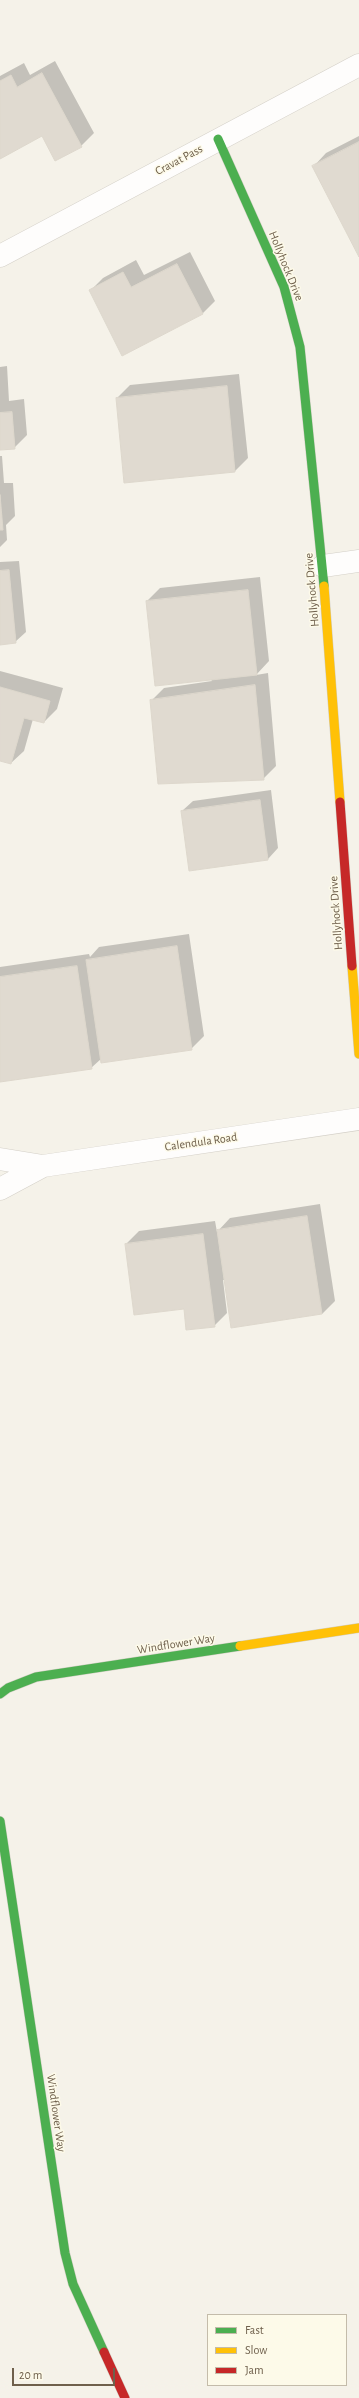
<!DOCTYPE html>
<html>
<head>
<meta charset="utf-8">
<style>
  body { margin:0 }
  #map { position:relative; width:359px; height:2398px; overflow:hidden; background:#f5f2e9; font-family:"Alegreya Sans",sans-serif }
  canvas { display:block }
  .legend { position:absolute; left:207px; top:2314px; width:140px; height:72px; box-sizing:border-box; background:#fdfae9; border:1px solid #c4bcaa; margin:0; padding:5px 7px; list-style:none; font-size:12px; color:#6f604c }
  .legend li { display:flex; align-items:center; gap:8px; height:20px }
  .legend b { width:20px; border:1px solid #c4bcaa }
  .scale { position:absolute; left:12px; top:2368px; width:103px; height:18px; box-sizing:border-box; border:2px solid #6f604c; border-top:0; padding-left:5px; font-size:12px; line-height:14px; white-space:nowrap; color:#6f604c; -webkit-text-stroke:3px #fdfae9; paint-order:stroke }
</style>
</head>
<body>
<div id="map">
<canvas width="359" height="2398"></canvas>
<ul class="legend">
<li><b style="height:5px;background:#4caf50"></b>Fast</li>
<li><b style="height:5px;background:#ffc107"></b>Slow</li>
<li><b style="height:5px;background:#c62828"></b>Jam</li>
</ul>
<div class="scale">20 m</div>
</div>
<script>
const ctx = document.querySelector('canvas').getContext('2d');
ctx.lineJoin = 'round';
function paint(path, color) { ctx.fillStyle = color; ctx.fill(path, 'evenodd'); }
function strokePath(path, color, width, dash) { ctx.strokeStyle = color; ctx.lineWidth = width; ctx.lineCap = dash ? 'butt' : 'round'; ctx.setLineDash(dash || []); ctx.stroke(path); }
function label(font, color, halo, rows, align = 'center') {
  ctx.font = font + ' "Alegreya Sans",sans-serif'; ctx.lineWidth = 3; ctx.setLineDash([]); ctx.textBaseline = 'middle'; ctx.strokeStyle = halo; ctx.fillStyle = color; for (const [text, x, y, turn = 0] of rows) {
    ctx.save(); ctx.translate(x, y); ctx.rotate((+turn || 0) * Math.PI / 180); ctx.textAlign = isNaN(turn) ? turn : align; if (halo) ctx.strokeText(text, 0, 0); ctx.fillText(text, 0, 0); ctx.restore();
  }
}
const shadow = new Path2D(`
  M55 61 94 133 81 146 43 134 0 158V76L24 63 30 75Z
  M359 136V255L314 166 326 153Z
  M190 252 215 301 202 314 90 291 103 278 136 260 144 275Z
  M7 366 9 401 24 399 27 435 14 448 0 449V367Z
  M239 374 248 458 235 471 117 398 130 385Z
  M0 456H2L4 483H13L15 516 6 525 7 540 0 547Z
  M19 561 26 632 15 642 0 644V562Z
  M260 577 269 661 256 675 268 673 276 766 263 779 151 701 164 688 212 681 147 601 160 588Z
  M0 671 63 688 57 709 44 722 33 719 24 751 11 763 0 760Z
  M271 790 278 848 268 859 182 811 193 801Z
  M189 934 204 1036 191 1049 101 1059 91 1068 0 1072V967L89 954 90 957 99 947Z
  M320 1204 335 1301 322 1314 225 1280H223L227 1313 214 1326 185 1308 126 1244 139 1231 215 1221 217 1232 230 1218Z`);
const building = new Path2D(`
  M42 73 82 147 55 161 42 136 0 159V81L11 75 17 87Z
  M359 142V257L312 166Z
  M177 264 203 314 122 356 89 290 123 272 131 287Z
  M227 386 235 472 124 483 116 398Z
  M12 412 15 449 0 450V413Z
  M0 495 3 530H0Z
  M9 570 16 643 0 645V571Z
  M248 590 257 675 155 686 146 601Z
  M255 685 264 780 158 784 150 700Z
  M0 687 50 701 44 723 24 718 11 764 0 761Z
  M260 800 268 860 189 871 181 811Z
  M177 946 192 1050 101 1063 86 960Z
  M77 966 92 1069 0 1082V977Z
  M307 1216 322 1314 231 1328 217 1230Z
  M203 1234 215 1327 186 1330 184 1309 134 1315 125 1244Z`);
const street = new Path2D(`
  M0 256 359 65
  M323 566 359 561
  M0 1159 43 1166 359 1119
  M0 1189 43 1166`);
const fast = new Path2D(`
  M218 139 284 287 300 347 324 586
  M0 1694 8 1688 36 1677 240 1646
  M0 1821 65 2253 73 2284 104 2352`);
const slow = new Path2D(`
  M324 586 340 802
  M352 966 359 1054
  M240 1646 359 1628`);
const jam = new Path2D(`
  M340 802 352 966
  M104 2352 125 2398`);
const streetNames = [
  ["Cravat Pass",179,160,-28],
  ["Hollyhock Drive",286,266,68],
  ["Hollyhock Drive",312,590,-95],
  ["Hollyhock Drive",336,913,-94],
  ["Calendula Road",201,1142,-8],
  ["Windflower Way",176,1644,-9],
  ["Windflower Way",56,2113,82]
];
paint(shadow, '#0003');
paint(building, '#e0dad0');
strokePath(building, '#ddd7cc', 1);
strokePath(street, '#d3cfc7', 23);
strokePath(fast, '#d2cec4', 10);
strokePath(slow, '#d2cec4', 10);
strokePath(jam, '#d2cec4', 10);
strokePath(street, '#fefdfc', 22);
strokePath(fast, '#4caf50', 9);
strokePath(slow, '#ffc107', 9);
strokePath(jam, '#c62828', 9);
label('12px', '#6f604c', '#fdfae9', streetNames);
</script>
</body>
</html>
